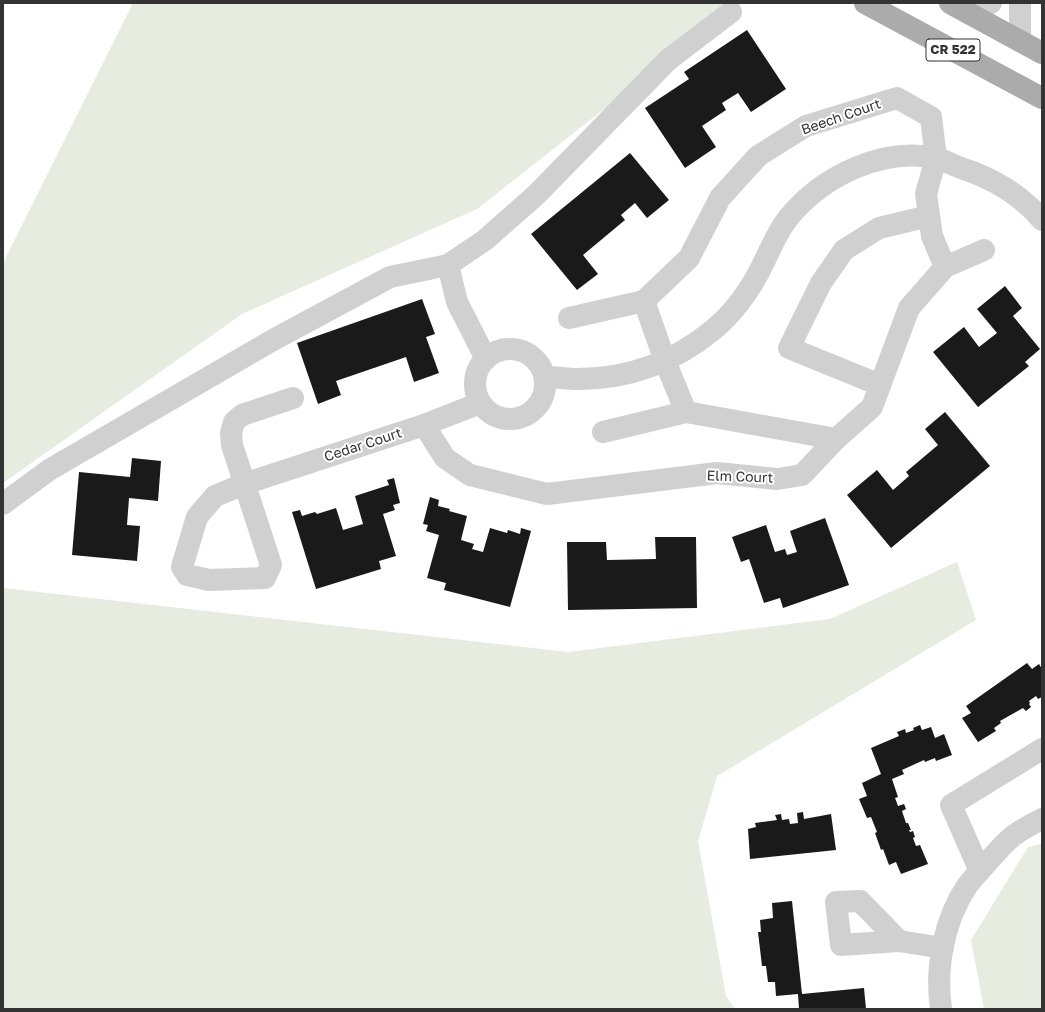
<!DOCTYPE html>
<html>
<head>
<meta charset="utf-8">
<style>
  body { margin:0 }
  #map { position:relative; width:1045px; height:1012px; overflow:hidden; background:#fff; font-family:"Golos Text",sans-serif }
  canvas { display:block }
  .frame { position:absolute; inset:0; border:4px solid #333; pointer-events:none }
</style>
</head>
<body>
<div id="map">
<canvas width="1045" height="1012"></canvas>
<div class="frame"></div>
</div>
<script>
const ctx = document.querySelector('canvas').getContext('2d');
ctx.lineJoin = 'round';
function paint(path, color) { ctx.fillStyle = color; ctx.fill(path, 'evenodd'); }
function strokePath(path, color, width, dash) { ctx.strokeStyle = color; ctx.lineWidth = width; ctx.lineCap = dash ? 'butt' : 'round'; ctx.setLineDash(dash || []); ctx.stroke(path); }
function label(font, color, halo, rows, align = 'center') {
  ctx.font = font + ' "Golos Text",sans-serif'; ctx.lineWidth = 4; ctx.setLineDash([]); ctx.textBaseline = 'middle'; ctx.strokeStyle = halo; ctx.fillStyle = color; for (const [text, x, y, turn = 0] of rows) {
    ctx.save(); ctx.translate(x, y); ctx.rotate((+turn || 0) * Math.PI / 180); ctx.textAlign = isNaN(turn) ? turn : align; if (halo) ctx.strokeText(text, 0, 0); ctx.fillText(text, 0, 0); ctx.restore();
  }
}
const green = new Path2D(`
  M133 3H739L477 209 242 314 3 483V263Z
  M957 562 976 620 717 776 698 841 726 996 735 1009H3V588L568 652 830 619Z
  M1042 844V1009H984L971 940 1028 847Z`);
const building = new Path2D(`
  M747 30 786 89 751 112 738 93 722 103 726 110 702 126 716 147 685 168 645 108 689 79 684 72Z
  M630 153 669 200 647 218 635 203 621 215 625 220 583 255 598 274 577 290 531 234Z
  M1005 286 1022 308 1013 316 1040 349 1025 362 1029 366 978 407 933 352 964 327 979 347 997 333 977 309Z
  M422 299 435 334 426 337 439 373 414 382 406 357 336 381 341 395 318 404 297 343Z
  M945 412 990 466 891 548 847 495 877 470 893 490 909 476 906 472 938 445 925 429Z
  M132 458 161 461 158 501 129 498 127 525 140 526 137 561 72 555 79 472 130 477Z
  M394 478 400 503 393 505 395 510 383 514 396 556 379 561 381 569 316 589 292 512 300 510 302 516 315 512 317 514 336 508 343 530 363 524 355 496 389 485 387 480Z
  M430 497 439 500 438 506 450 509 449 511 467 516 461 540 474 544 472 549 483 552 490 528 507 533 508 530 520 534 521 528 531 531 510 607 444 590 446 583 427 578 439 535 426 531 428 525 423 524Z
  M825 518 849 585 783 608 780 598 764 603 749 559 741 562 732 537 766 525 775 552 785 549 787 555 797 552 790 531Z
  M655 537H696L697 608 568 610 567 542H606L607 560 656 559Z
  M1027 663 1032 669 1039 664 1042 669V697L1038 699 1036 696 1029 701 1030 703 1029 704 1031 707 1026 711 1023 708 1000 721 1001 723 994 728 996 731 978 742 962 718 971 713 966 706Z
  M920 725 922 730 931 727 935 738 944 734 952 755 936 761 935 758 925 762 924 760 902 770 904 774 892 779 898 797 895 798 898 806 904 804 906 809 902 811 906 823H908L911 830H909L910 832 913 831 915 837 913 838 916 846 920 845 928 864 901 874 896 862 889 865 883 849 881 850 875 833 877 832 871 817 867 818 859 799 867 796 862 783 881 774 871 748 899 736 897 732 905 729 906 733 914 730 913 728Z
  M803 812 804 819 831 814 836 850 750 859 748 829 756 827 755 823 777 820 775 815 781 814 782 820 789 819 790 824 798 823 797 813Z
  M792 901 802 994 864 988 866 1009H799L798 994 776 996 775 982H768L766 966H762L758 932H761L760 920 773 918 772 903Z`);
const minor = new Path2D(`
  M968 13 991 3
  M1020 41V3
  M448 265 457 302 486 359
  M945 267 984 250
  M644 301 665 361 686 412
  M475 384a35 35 0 1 1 70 0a35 35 0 1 1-70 0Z
  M545 377C556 377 567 379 578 379 628 379 674 362 713 330 735 312 752 287 764 262 772 246 778 230 789 217 823 176 882 147 936 158 944 160 953 165 961 168 992 178 1021 195 1042 220
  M880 385 789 348 821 283 844 250 879 228 929 216
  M293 398 242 415 234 422 231 433 232 445 271 565 265 578 209 580 187 575 182 567 197 517 215 496 244 484 424 425 480 403
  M424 425 445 458 470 475 547 494 717 473 777 479 802 475 836 439 872 407 909 308 945 267 932 236 926 194 936 158 931 117 897 98 806 126 758 156 720 198 689 258 644 301 569 318
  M603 432 686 412 836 439
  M3 504 49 470 273 340 390 277 448 265 485 240 536 195 668 60 731 12
  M980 871 951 805 1042 749
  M899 941 860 901 836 902 841 945 899 941 943 948
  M941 1009C935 968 944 920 967 886 973 878 979 871 985 865 994 855 1003 844 1013 836 1022 829 1032 824 1042 819`);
const major = new Path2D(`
  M865 3 1042 98
  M950 3 1042 53`);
const shields = [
  [953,50,54]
];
const shieldNames = [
  ["CR 522",953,50]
];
const streetNames = [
  ["Beech Court",841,117,-19],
  ["Cedar Court",363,445,-18],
  ["Elm Court",740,477,2]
];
paint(green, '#e6ecdf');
paint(building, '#1a1a1a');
strokePath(minor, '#d0d0d0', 22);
strokePath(major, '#ababab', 22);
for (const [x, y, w] of shields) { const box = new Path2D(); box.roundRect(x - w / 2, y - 11, w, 22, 3); ctx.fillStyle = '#fff'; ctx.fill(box); strokePath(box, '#333', 1); }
label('bold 13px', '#333', null, shieldNames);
label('14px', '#333', '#fff', streetNames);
</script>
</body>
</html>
